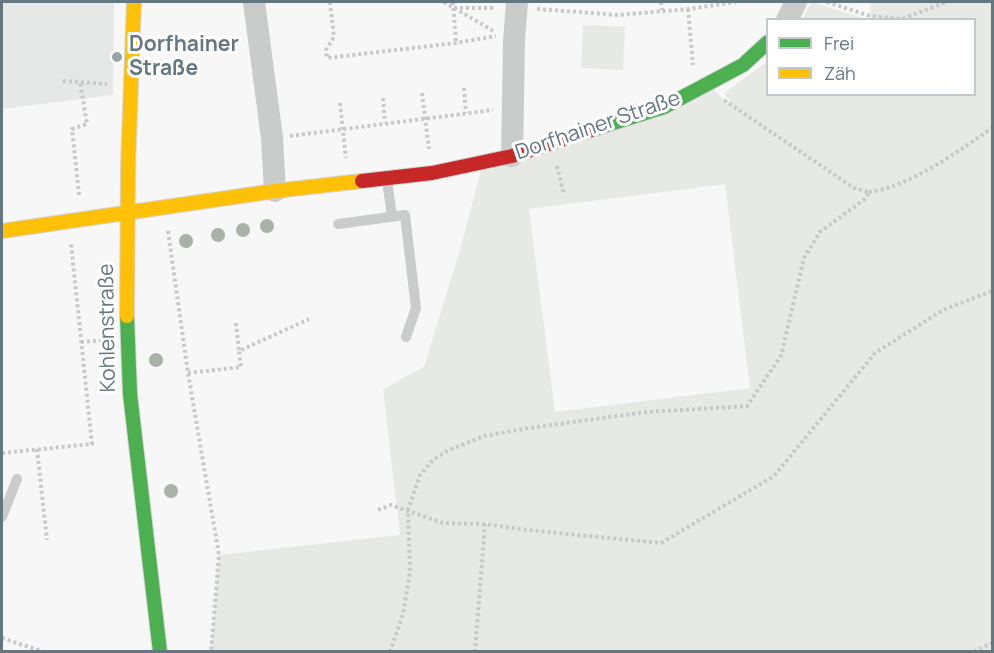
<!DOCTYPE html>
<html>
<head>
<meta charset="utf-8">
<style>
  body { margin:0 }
  #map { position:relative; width:994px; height:653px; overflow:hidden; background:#f7f7f7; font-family:Manrope,sans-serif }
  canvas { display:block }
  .frame { position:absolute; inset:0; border:3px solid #647780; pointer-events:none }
  .legend { position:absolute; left:766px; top:18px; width:210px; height:78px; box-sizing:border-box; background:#fff; border:2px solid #c1c9cc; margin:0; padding:8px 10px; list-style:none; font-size:18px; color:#647780 }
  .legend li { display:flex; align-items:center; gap:12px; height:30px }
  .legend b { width:30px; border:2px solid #c1c9cc }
</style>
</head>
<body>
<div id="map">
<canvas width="994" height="653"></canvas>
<div class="frame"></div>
<ul class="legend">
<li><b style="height:8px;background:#4caf50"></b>Frei</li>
<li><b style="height:8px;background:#ffc107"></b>Zäh</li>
</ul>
</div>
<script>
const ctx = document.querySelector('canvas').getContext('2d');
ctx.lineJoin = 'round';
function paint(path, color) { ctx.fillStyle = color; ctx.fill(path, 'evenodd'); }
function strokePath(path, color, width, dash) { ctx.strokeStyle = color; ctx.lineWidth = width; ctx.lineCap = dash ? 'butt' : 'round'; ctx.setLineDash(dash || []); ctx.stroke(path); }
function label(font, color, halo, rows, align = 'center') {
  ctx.font = font + ' Manrope,sans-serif'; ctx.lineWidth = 6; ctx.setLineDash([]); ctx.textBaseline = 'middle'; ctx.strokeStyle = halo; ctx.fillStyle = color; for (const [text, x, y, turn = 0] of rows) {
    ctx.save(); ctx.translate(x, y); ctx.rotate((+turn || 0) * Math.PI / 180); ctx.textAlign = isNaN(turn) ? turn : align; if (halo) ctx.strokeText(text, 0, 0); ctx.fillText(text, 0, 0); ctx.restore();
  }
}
const built = new Path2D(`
  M2 2H114L113 95 2 109Z`);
const green = new Path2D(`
  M811 2H812L866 19H803Z
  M871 2H992V651L211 652 219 555 400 535 383 389 424 367 462 243 483 162 709 85 725 101H730L724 93 767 62 768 94H974V20L870 19ZM725 184 750 388 555 412 529 209Z
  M583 25 625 27 623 70 581 68Z`);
const path = new Path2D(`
  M330 2 334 37 326 50 327 58 456 43 496 36
  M444 2 495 32
  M453 2 456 43
  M661 2 662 10
  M827 2 870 16 902 19 946 2
  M454 8H496
  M537 9 619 15 688 9 736 2
  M688 9 693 65
  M63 81 107 84
  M464 88 466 113
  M422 93 429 149
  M383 98 385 123
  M340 103 346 158
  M290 136 493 110
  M557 166 564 195
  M869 192C909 187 959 151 992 128
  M79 195 72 129 87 124 80 82
  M168 231 188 373 219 555 211 652
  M236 323 239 351
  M81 342 104 340
  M188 373 241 367 239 351 309 319
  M37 449 47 540
  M2 453 92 444 71 243
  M378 510 391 505 443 523 485 524 527 530 661 543 774 476 875 353 943 310 992 291
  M2 638 44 652
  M390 652 403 614 410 572 408 510 420 475 433 460 447 451 484 436 529 428 647 412 747 406 781 356 804 258 820 232 865 199 869 192 854 188 724 100
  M475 652 485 524
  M974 652 992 643`);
const lane = new Path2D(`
  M387 181 392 216
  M338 224 405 215 416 308 406 337
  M2 517 17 479`);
const street = new Path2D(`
  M254 2 272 138 275 191
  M787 20 796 2
  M512 156 514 41 517 2`);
const fast = new Path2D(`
  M594 129 664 107 743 65 768 42
  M127 316 130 394 160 652`);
const slow = new Path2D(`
  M2 231 275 191 362 181
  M127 316 128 166 134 2`);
const jam = new Path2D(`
  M362 181 432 173 512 156 594 129`);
const trees = [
  [267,226],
  [243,230],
  [218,235],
  [186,241],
  [156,360],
  [171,491]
];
const markers = [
  [117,57,6,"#97a4aa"]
];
const poiNames = [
  ["Dorfhainer",129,45],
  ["Straße",129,69]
];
const streetNames = [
  ["Dorfhainer Straße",598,126,-19],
  ["Kohlenstraße",108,328,-91]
];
paint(built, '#e6e8e7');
paint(green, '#e6e9e4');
strokePath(fast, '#d3d4d5', 16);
strokePath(slow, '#d3d4d5', 16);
strokePath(jam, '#d3d4d5', 16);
strokePath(path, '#c8c9ca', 4, [3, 3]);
strokePath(lane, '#cacccc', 10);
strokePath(street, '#cacccc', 22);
strokePath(fast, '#4caf50', 14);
strokePath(slow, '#ffc107', 14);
strokePath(jam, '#c62828', 14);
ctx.fillStyle = '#a9b2a6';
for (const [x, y] of trees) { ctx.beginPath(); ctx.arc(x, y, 7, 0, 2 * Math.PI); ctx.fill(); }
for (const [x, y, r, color] of markers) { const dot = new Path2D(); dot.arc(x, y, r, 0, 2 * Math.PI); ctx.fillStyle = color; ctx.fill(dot); strokePath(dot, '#fff', 2); }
label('bold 21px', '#647780', '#fff', poiNames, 'left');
label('21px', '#647780', '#fff', streetNames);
</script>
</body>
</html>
